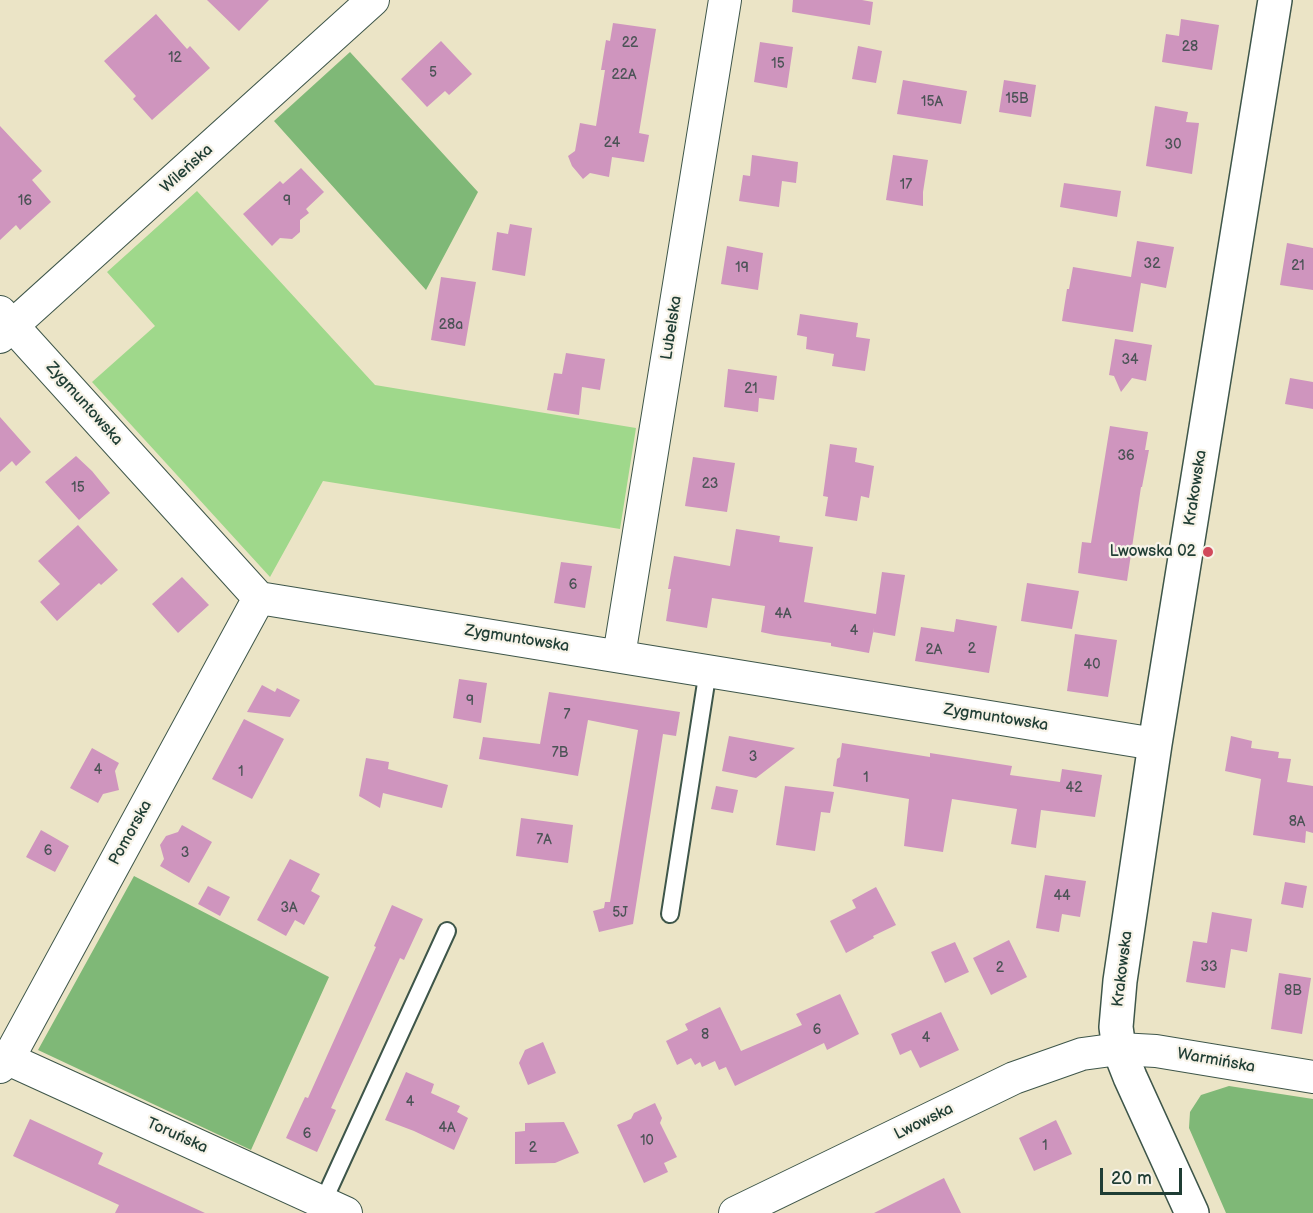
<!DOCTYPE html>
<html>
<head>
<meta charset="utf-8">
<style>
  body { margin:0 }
  #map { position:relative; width:1313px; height:1213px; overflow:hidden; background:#ebe4c6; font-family:"Balsamiq Sans",sans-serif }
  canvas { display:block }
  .scale { position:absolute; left:1100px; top:1168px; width:82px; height:27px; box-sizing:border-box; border:3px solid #1f3d34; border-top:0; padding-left:8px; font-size:18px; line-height:21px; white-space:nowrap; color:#1f3d34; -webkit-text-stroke:4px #f7f3e8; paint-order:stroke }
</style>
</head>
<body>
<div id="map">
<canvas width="1313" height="1213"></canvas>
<div class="scale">20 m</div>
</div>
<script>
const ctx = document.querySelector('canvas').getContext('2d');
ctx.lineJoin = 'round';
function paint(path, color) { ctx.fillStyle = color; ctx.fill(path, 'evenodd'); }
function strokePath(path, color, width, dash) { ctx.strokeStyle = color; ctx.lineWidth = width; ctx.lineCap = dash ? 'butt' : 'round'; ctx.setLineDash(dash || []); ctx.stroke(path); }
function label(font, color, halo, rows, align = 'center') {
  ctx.font = font + ' "Balsamiq Sans",sans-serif'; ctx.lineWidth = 4.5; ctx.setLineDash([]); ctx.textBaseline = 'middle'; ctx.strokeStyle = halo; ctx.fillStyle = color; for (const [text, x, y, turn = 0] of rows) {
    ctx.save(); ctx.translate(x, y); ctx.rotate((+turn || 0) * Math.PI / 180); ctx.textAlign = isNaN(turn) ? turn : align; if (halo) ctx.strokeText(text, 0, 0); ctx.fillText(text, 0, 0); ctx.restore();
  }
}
const green = new Path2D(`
  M197 191 375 385 636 428 620 529 323 481 270 577 92 382 155 326 107 272Z`);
const forest = new Path2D(`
  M350 52 478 192 426 290 274 121Z
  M134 876 329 977 251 1150 38 1050Z
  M1229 1086 1313 1099V1213H1226L1189 1128 1190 1112 1201 1095Z`);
const building = new Path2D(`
  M207 0H269L239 31Z
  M793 0H862L873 2 870 25 792 12Z
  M156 14 187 49 190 46 210 68 152 120 133 99 136 96 104 61Z
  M1181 19 1219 25 1212 70 1162 62 1166 34 1179 36Z
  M613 23 656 29 639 133 649 135 644 162 612 157 609 177 590 173 583 179 572 166 568 156 575 151 580 123 596 126 605 70H601L606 40 610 41Z
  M441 41 472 74 449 95 445 91 427 107 401 79Z
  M760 42 793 47 787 88 754 82Z
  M858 46 882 51 876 83 852 79Z
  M903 80 967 91 961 124 897 114Z
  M1004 80 1036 85 1031 117 999 112Z
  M1155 106 1188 112 1186 122 1199 123 1192 174 1146 166Z
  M0 126 42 171 32 180 51 202 20 230 16 225 0 240Z
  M752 155 798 162 796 183 782 181 779 207 739 201 743 175 750 176Z
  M893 155 928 160 923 192V206L886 200Z
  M301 168 324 192 306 209 309 213 300 220V232L292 239 280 238 272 246 243 214 280 181 283 184Z
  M1064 183 1121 191 1117 217 1060 207Z
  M510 224 532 228 525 276 492 270 497 232 508 234Z
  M1137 241 1174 247 1166 288 1141 283 1133 332 1062 321 1067 289H1069L1073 267 1131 277Z
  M1287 243 1313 248V290L1280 285Z
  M727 246 763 253 758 290 721 284Z
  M441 277 476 282 465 346 431 340Z
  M800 314 858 323 856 337 870 339 865 371 832 366 834 354 806 349 807 337 797 335Z
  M1115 339 1152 345 1146 381 1132 378 1121 392 1114 376 1109 375Z
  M566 353 605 359 600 390 582 387 579 415 547 410 554 373 562 374Z
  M728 369 777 376 774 400 759 398 758 412 724 407Z
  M1290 378 1313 382V409L1285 404Z
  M0 417 31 452 16 466 12 461 0 472Z
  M1110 426 1148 432 1145 450H1149L1142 487H1141L1127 581 1078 573 1082 542 1091 543Z
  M830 444 857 448 855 462 874 466 869 498 861 496 857 521 825 516 828 497 823 496Z
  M76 456 92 471 110 493 79 520 45 482Z
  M693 457 735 463 727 512 685 506Z
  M78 525 118 570 101 585 99 583 57 621 40 602 60 584 38 561Z
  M736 529 780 536 779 542 813 547 804 602 876 614 882 572 905 575 895 636 873 632 874 628 869 653 831 646V643L775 635 761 632 765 606 712 598 707 628 666 621 671 589H668L674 556 730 566Z
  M561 562 592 566 585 608 554 603Z
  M182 577 209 605 178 633 152 604Z
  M1027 583 1079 591 1072 629 1021 621Z
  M956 619 997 626 989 673 915 661 921 627 954 632Z
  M1075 634 1117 640 1108 697 1067 691Z
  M459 679 487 683 481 723 453 718Z
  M262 685 275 692 277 688 300 700 290 717 247 712Z
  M549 692 680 712 676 736 663 734 633 924 599 932 593 911 604 908 605 902H610L638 730 588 720 578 776 479 759 483 737 540 744Z
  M244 719 284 739 252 799 212 779Z
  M729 736 795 748 756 778 722 771Z
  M1231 736 1252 741 1251 748 1279 752 1278 758 1291 759 1287 782 1313 786V833L1306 831 1305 843 1253 835 1261 779 1225 771Z
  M842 743 930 757V753L1012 766 1010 775 1060 782 1062 769 1102 775 1095 817 1041 810 1036 848 1011 844 1017 809 952 799 943 852 904 846 909 799 833 786 837 759 840 757Z
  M92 748 119 763 115 771 119 790 103 794 98 803 70 788Z
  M366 758 389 762 388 769 448 785 442 808 383 793 380 808 359 796Z
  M716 786 738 790 733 813 711 809Z
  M785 786 834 792 830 813 821 812 815 851 776 845Z
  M521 818 573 825 568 863 516 856Z
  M182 825 212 842 189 883 160 866 164 859 160 845 166 836 178 832Z
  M41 830 69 846 55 872 26 857Z
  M290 859 320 874 311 891 320 896 304 925 295 920 286 936 257 920Z
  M1045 875 1086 881 1080 917 1062 914 1059 932 1036 928Z
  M1285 882 1307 886 1303 908 1281 904Z
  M208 886 230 897 220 916 198 904Z
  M876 887 896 925 873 936 874 938 846 953 830 921 856 908 852 900Z
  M392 905 423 919 404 960 400 958 331 1108 336 1110 317 1152 286 1138 305 1097 308 1098 376 947 374 946Z
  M1212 912 1252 919 1247 952 1231 949 1225 988 1186 982 1193 941 1207 943Z
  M1009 940 1027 977 991 995 973 958Z
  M955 942 969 972 945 983 931 952Z
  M1279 973 1311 978 1302 1034 1271 1029Z
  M840 994 859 1034 827 1050 824 1043 735 1086 726 1067 719 1070 715 1061 702 1067 700 1062 695 1065 691 1058 677 1065 666 1041 688 1030 685 1024 720 1007 741 1051 802 1025 796 1014Z
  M941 1012 959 1050 920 1068 911 1050 900 1055 891 1034Z
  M543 1042 556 1073 528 1085 519 1063 525 1050Z
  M406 1072 434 1084 431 1093 460 1106 457 1112 468 1118 454 1150 414 1131 385 1120Z
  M655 1103 662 1118 660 1123 677 1157 664 1163 668 1172 644 1183 617 1125 631 1119 634 1113Z
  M30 1119 103 1153 98 1164 205 1213H115L119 1205 13 1156Z
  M1056 1120 1072 1154 1034 1171 1019 1138Z
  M564 1122 579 1153 555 1163 515 1164V1132L525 1131V1123Z
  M944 1178 961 1213H874Z`);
const service = new Path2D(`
  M670 914 708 670
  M323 1202 447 931`);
const minor = new Path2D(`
  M0 312 259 598 1155 744
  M0 337 373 0
  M619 656 725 0
  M8 1059 346 1213
  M0 1067 8 1059 259 598
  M735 1213 1014 1078 1082 1054 1119 1049 1156 1051 1313 1077`);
const tertiary = new Path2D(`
  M1192 1213 1130 1077 1119 1049 1116 1027 1120 981 1155 744 1275 0`);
const markers = [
  [1208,552,6,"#d1495b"]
];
const numberNames = [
  ["22",630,43],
  ["28",1190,47],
  ["12",175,58],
  ["15",778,64],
  ["5",433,73],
  ["22A",624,75],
  ["15B",1017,99],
  ["15A",932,102],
  ["24",612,143],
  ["30",1173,145],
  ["17",906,185],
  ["16",25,201],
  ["9",287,201],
  ["32",1152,264],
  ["21",1298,266],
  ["19",742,268],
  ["28a",451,325],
  ["34",1130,360],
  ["21",751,389],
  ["36",1126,456],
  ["23",710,484],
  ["15",78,488],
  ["6",573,585],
  ["4A",783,614],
  ["4",854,631],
  ["2",972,649],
  ["2A",934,650],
  ["40",1092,665],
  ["9",470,701],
  ["7",567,715],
  ["7B",560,753],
  ["3",753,757],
  ["4",98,770],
  ["1",241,772],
  ["1",866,778],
  ["42",1074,788],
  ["8A",1297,822],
  ["7A",544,840],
  ["6",48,851],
  ["3",185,853],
  ["44",1062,896],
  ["3A",289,908],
  ["5J",620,913],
  ["33",1209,967],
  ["2",1000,968],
  ["8B",1293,991],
  ["6",817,1030],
  ["8",705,1035],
  ["4",926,1038],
  ["4",410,1102],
  ["4A",447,1128],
  ["6",307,1134],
  ["10",647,1141],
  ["1",1045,1146],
  ["2",533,1148]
];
const streetNames = [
  ["Wileńska",187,169,-42],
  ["Lubelska",672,328,-81],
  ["Zygmuntowska",84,404,48],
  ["Krakowska",1196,488,-81],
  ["Zygmuntowska",517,639,9],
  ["Zygmuntowska",996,718,9],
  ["Pomorska",131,833,-61],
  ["Krakowska",1123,969,-83],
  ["Warmińska",1216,1061,10],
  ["Lwowska",924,1122,-26],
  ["Toruńska",177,1136,24]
];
const poiNames = [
  ["Lwowska 02",1196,552]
];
paint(green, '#9fd88b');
paint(forest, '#7fb877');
paint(building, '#cf95be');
strokePath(service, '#3e564a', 20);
strokePath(minor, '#3e564a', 34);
strokePath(tertiary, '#3e564a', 36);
strokePath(service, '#fff', 16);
strokePath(minor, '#fff', 32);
strokePath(tertiary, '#fff', 33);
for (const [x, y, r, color] of markers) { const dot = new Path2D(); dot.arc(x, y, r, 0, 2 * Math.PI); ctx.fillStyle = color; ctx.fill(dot); strokePath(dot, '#f7f3e8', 2); }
label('14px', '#4b5356', null, numberNames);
label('16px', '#1f3d34', '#f7f3e8', streetNames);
label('16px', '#1f3d34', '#f7f3e8', poiNames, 'right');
</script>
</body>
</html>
